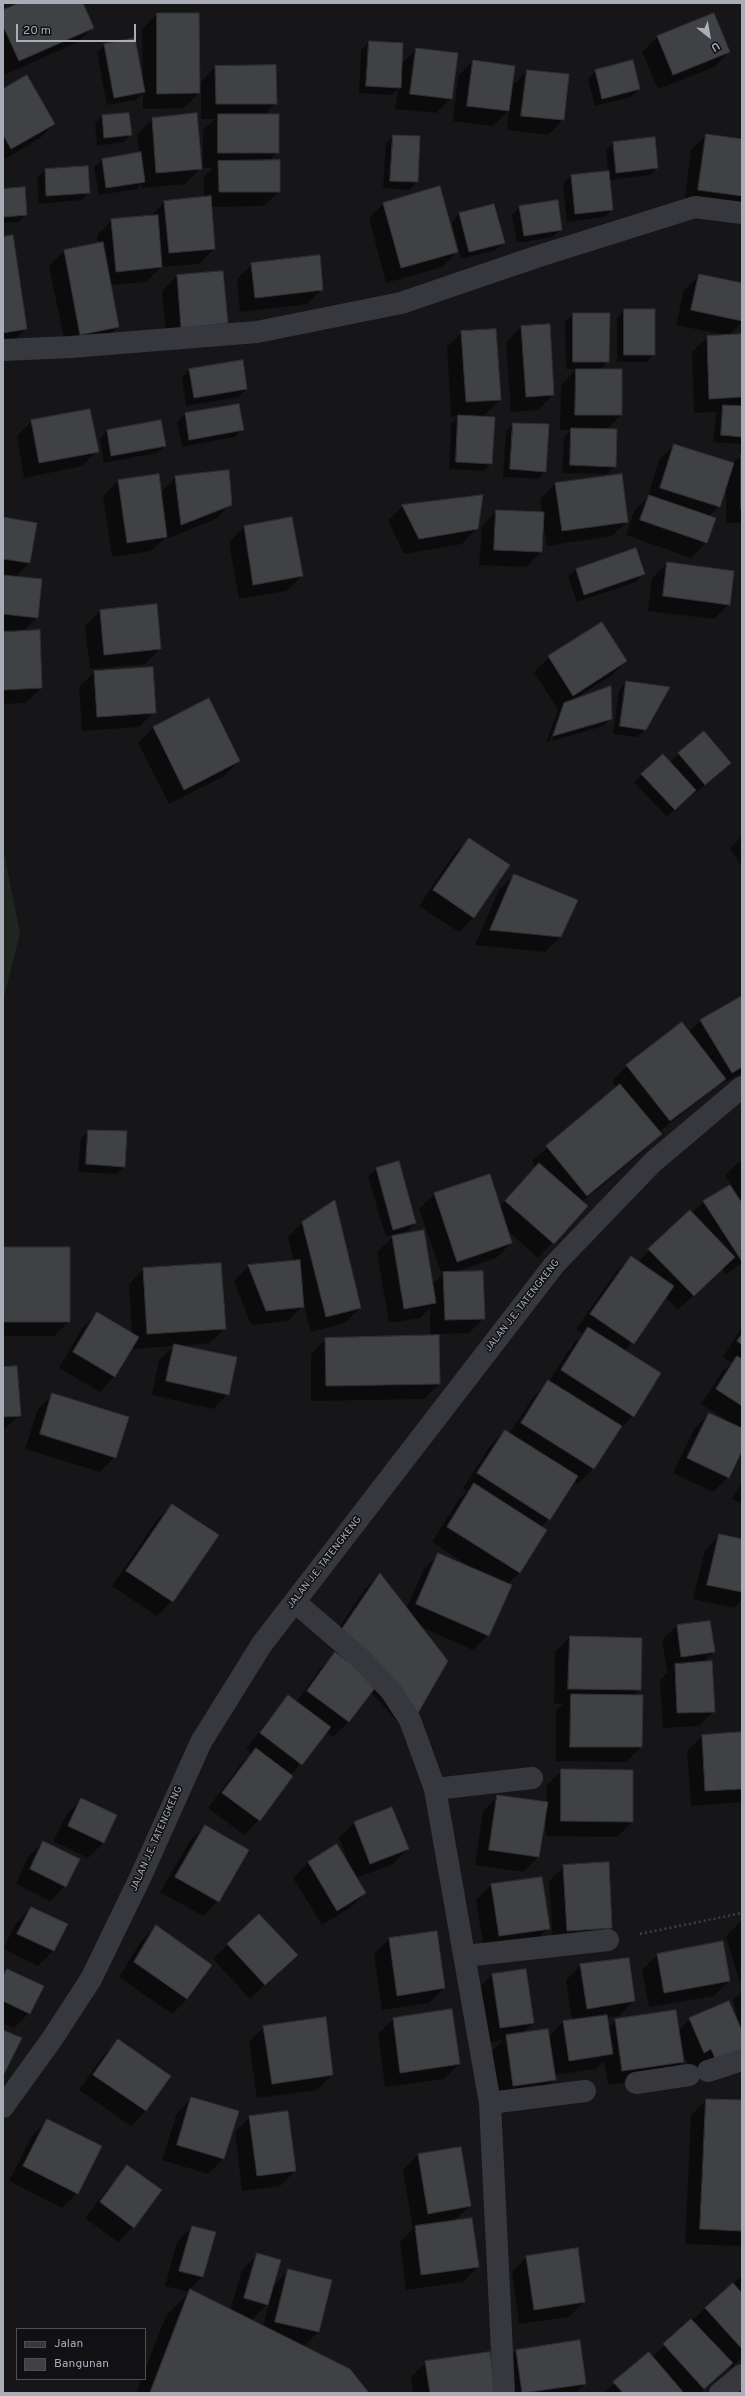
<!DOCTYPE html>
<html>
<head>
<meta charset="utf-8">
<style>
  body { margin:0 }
  #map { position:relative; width:745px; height:2396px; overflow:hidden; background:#161618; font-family:Overpass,sans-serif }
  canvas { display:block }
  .frame { position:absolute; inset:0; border:4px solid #a8adb8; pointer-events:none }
  .legend { position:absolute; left:16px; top:2328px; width:130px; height:52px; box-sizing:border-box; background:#111113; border:1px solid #4d4f55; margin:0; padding:5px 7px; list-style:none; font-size:12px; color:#a8adb8 }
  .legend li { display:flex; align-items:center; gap:8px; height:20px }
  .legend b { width:20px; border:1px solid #4d4f55 }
  .north { position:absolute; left:689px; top:16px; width:40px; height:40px; -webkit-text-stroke:3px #111113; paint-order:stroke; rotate:149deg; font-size:11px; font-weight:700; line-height:16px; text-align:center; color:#a8adb8 }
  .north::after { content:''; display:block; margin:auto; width:14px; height:18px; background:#a8adb8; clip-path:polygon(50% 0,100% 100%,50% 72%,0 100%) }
  .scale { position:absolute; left:16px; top:24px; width:120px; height:18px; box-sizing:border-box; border:2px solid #a8adb8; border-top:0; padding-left:5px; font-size:12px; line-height:14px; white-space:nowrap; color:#a8adb8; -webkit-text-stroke:3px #111113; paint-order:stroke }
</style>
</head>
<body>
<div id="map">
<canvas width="745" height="2396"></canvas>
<div class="frame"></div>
<ul class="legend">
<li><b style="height:5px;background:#37383d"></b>Jalan</li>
<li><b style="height:11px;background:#404145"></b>Bangunan</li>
</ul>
<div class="north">U</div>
<div class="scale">20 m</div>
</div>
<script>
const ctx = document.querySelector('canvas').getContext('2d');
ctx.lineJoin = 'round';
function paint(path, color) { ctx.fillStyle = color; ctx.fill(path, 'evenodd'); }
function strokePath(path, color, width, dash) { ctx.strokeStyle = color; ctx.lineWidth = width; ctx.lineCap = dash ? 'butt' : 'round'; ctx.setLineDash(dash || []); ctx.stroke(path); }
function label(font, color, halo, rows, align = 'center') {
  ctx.font = font + ' Overpass,sans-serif'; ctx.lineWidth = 3; ctx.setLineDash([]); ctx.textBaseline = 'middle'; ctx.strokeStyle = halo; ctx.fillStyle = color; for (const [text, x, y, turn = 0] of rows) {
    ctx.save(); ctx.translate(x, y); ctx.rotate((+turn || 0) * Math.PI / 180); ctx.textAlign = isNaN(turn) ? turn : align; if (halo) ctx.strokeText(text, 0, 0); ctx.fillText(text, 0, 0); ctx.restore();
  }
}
const green = new Path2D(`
  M3 848 20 933 3 1001Z`);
const shadow = new Path2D(`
  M22 3H82L93 27 78 42 4 75 3 11Z
  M157 14 199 84 215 67 276 103 264 115 278 152 269 161 279 191 264 206 211 207 214 249 199 264 161 267 146 282 110 285 118 327 103 342 66 349 49 266 64 251 98 244 97 235 112 220 150 216 165 202 204 198V177L213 168H203V130L215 119H201V91L184 108 143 109V93L136 100 107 105 97 52 105 45 143 77 142 29Z
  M657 37 729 52 714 67 658 89 642 52Z
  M369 42 401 64 417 49 451 98 436 113 395 109 398 89 392 95 359 93 361 50Z
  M473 61 511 87 527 71 568 75 563 120 548 135 507 130 509 110 493 126 453 121 458 76Z
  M596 71 639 89 631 97 595 106 588 79Z
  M3 90 54 124 39 139 3 160Z
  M102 116 131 135 123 142 97 146 95 124Z
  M152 119 200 169 185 184 142 188 141 184 137 189 99 195 94 167 102 160 139 153 137 134Z
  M706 135 742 140V213L684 205 691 150Z
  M393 136 419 137 417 182 409 190 383 188 386 143Z
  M614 143 657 168 650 175 609 180 612 210 604 217 567 222 563 184 571 176 608 172 606 150Z
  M45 170 89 193 81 200 39 204 37 178Z
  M3 190 26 215 18 222 3 223Z
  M384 203 457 252 442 267 386 283 369 218Z
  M520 207 561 229 553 237 517 243 512 215Z
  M459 214 503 242 496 250 461 259 452 222Z
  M12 236 26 329 11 344 3 345V238Z
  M252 264 322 289 307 304 240 312 237 279Z
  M699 275 742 284V322L728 336 742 335V404L739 407H742V444L713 442 716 412 694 413 692 352 707 337 726 335 676 325 684 290Z
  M177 276 227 323 212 338 167 342 162 291Z
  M625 310 654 354 647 362H617V318Z
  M573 314 608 361 600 370 621 415 606 430 615 466 607 474 562 473 564 437 571 430H560L561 385 577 369H566L565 322Z
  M521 327 553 395 538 410 511 412 506 342Z
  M462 332 500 400 485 415 474 416 491 464 483 471 449 469 451 424 459 416 451 417 447 347Z
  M189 370 246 389 239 397 186 406 182 377Z
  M238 405 242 429 235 437 182 447 177 422 185 414Z
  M32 421 97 451 82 466 24 478 17 436Z
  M513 424 545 471 538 479 503 477 506 431Z
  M107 431 165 446 157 453 104 463 100 439Z
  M674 445 733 463 742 455V523H726V486L719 506 709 516 706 543 691 558 626 535 634 511 647 499 659 460Z
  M176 477 231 504 216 519 166 539V537L151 551 112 557 103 496 118 481 161 492Z
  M555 484 627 521 612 536 547 546 543 523 541 552 526 567 479 565 482 526 497 511 542 513 540 499Z
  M403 506 477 528 462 544 404 554 388 520Z
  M3 518 36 524 29 563 15 577 37 617 22 632 41 688 26 703 3 704V633L13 631 3 630Z
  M291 518 302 576 287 591 239 599 229 542 244 527Z
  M667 563 729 604 714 619 648 611 652 578Z
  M576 569 643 574 636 582 577 602 568 577Z
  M156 605 160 649 145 664 90 669 85 626 100 611Z
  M549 657 626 661 611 676 574 699 611 718 603 726 552 741 563 708H561L550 740 552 741 546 742 558 710 534 672Z
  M94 672 154 712 139 727 82 731 79 687Z
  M627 682 645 729 637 737 613 734 619 690Z
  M208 700 239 761 224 776 169 804 138 743 153 728Z
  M704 732 730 763 697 792 695 790 667 817 634 782 642 775 672 766 671 761Z
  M742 836V867L730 848Z
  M469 839 474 917 459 932 419 906 454 854Z
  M514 875 560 937 545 952 475 945 499 890Z
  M742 997V1073L716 1087 659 1132 661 1134 646 1149 582 1202 586 1206 538 1258 508 1231 511 1243 496 1258 452 1273 484 1318 469 1333 438 1334 439 1384 424 1399 311 1401V1354L326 1339 430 1336V1308L420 1318 389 1323 377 1252 394 1236 432 1285 442 1275 419 1209 434 1194 499 1207 536 1167 532 1161 617 1088 612 1081 627 1066 689 1032 701 1020Z
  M88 1131 124 1167 116 1174 78 1172 81 1138Z
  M742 1159V1263L726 1274 722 1268 678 1310 665 1297 625 1351 633 1416 618 1431 593 1469 578 1484 574 1481 549 1519 541 1527 546 1530 519 1573 508 1584 488 1635 473 1650 421 1627 402 1727 371 1692 348 1722 333 1737 326 1731 291 1775 259 1820 244 1835 208 1808 241 1764 252 1754 246 1749 274 1712 289 1697 296 1702 320 1669 336 1653 328 1644 365 1589 380 1574 406 1609 424 1569 439 1554 473 1569 432 1542 459 1499 467 1491 463 1488 490 1446 505 1431 509 1434 534 1396 549 1381 574 1343 583 1334 576 1329 616 1272 631 1257 637 1262 704 1202 735 1191 725 1175Z
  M398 1163 415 1223 408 1231 386 1237 368 1177 376 1169Z
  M303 1222 360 1308 345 1323 311 1332 303 1301V1306L288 1321 251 1325 234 1281 249 1266 294 1262 288 1237Z
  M3 1248 69 1321 54 1336H3Z
  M144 1269 225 1328 210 1343 179 1346 228 1394 213 1409 152 1395 159 1360 174 1346 132 1349V1346L114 1377 100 1392 59 1368 82 1328 97 1313 132 1333 129 1284Z
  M742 1327V1448L728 1477 713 1492 673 1473 694 1429 709 1414 728 1421 701 1404 722 1372 732 1363 723 1357Z
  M3 1368 20 1415 3 1430Z
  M53 1394 115 1457 100 1472 25 1449 38 1409Z
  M742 1483V1504L732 1499Z
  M172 1505V1601L157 1616 112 1586 157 1520Z
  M720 1535 742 1540V1600L734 1608 693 1599 705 1550Z
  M677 1625 714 1652 702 1663 714 1711 699 1726 663 1728 660 1680 669 1671H667L662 1640Z
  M570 1637 641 1639 640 1689 633 1696H642L641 1747 626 1762 556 1761V1710L563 1704H554L555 1652Z
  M742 1733V1802L691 1806 687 1751 702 1736Z
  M562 1770 632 1822 617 1837 546 1836 545 1813 538 1857 523 1872 475 1865 483 1811 498 1796 546 1803 547 1785Z
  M82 1799 116 1816 103 1843 88 1858 53 1841 67 1814Z
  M392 1808 408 1849 393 1864 356 1878 365 1893 350 1908 322 1925 293 1878 308 1863 336 1846 350 1866 339 1838 354 1823Z
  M205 1826 218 1901 203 1916 160 1892 190 1841Z
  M43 1842 65 1886 50 1901 16 1884 28 1857Z
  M564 1866 611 1928 596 1943 553 1946 549 1881Z
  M491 1885 548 1928 533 1943 484 1951 476 1900Z
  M31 1908 67 1924 53 1951 38 1966 3 1949 16 1923Z
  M741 1921 742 1980 739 1981 726 1936Z
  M156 1926 187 1999 172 2014 119 1977 141 1941Z
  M389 1939 444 1988 429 2003 382 2010 374 1954Z
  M228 1944 281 1969 250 1999 213 1959Z
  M657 1955 729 1981 714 1996 649 2007 642 1970Z
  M581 1965 634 2001 619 2016 606 2018 608 2028 616 2020 678 2031 690 2019 740 2028 733 2000 742 1991V2055L702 2077 696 2064 689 2067 682 2052 683 2061 668 2076 608 2085 604 2061 596 2069 554 2075V2080L539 2095 498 2101 492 2051 503 2040 485 2043 477 1990 492 1975 525 1970 533 2023 522 2034 548 2037 563 2022 572 2021 566 1980Z
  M7 1970 29 2013 14 2028 3 2023V1974Z
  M451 2010 459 2064 444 2079 385 2087 378 2034 393 2019Z
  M264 2027 332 2075 317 2090 257 2098 249 2042Z
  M118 2041 170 2077 146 2111 131 2126 79 2090 103 2056Z
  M192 2098 223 2159 208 2174 162 2160 177 2113Z
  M706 2100 742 2101 741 2246 685 2244 691 2115Z
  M250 2117 295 2171 280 2186 242 2191 235 2132Z
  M47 2121 77 2193 62 2208 9 2181 32 2136Z
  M418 2155 470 2206 454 2221 478 2267 463 2282 406 2290 400 2242 413 2229 403 2170Z
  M127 2167 160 2191 133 2227 118 2242 85 2218 113 2182Z
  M192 2227 202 2277 189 2290 230 2310 242 2270 257 2255 272 2287 288 2271 330 2280 318 2332 303 2347 368 2393H136L141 2379H145V2369L166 2316 189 2292 165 2286 177 2242ZM269 2302 263 2327 251 2321Z
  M527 2257 584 2302 569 2317 519 2324 512 2272Z
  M742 2275V2357L731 2368 729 2366 700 2393H604L649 2354 652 2357Z
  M579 2341 585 2384 576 2393H505L501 2366 516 2351Z
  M426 2362 494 2393H413L411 2377Z`);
const building = new Path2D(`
  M19 3H83L94 28 19 61 3 26V10Z
  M157 13H199L200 93 157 94Z
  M714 13 730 52 673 75 657 36Z
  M135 38 145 92 114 98 104 44Z
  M369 41 403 43 401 88 366 86Z
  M416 48 458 53 452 99 410 94Z
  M473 60 515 66 509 111 467 106Z
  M633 60 640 89 602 99 595 70Z
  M276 65 277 104H216L215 66Z
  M527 70 569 74 564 120 521 116Z
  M27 75 55 124 11 149 3 135V89Z
  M129 113 132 135 104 138 102 115Z
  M197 113 202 169 156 173 152 118Z
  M218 114H279V153H218Z
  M706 134 742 139V196L698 190Z
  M393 135 420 136 418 182 390 181Z
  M655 137 658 168 616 173 613 142Z
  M141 152 145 182 106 188 102 159Z
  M280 160V192H219L218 161Z
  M88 166 90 193 46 196 45 169Z
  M609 171 613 210 575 214 571 175Z
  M440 186 458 252 401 268 383 203Z
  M25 187 27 215 3 217V189Z
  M211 196 215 249 169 253 164 201Z
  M558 200 562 230 524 236 519 206Z
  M494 204 505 243 469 252 459 213Z
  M158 215 162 267 116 272 111 219Z
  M13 235 27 329 3 333V237Z
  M103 242 119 327 80 335 64 250Z
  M320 255 323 290 255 298 251 263Z
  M223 271 228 323 181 328 177 275Z
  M699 274 742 283V321L691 310Z
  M624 309H655V355H624Z
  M573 313H610L609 362H573Z
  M550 324 554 395 526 397 521 326Z
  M496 329 501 400 466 402 461 331Z
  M742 334V397L709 399 707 336Z
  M243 360 247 389 194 398 189 369Z
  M576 369H622V415H575Z
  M239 404 244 430 189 440 185 413Z
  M723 405 742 406V437L721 435Z
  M90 409 99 452 39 463 31 420Z
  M458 415 495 417 492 464 456 462Z
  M161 420 166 446 111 456 107 430Z
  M513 423 549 424 546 472 510 469Z
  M571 428 617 429 616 467 570 465Z
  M674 444 734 463 720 507 660 488Z
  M741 454H742V509H741Z
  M229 470 232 505 181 525 175 476Z
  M159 474 167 537 127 543 118 480Z
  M622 474 628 522 562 531 555 483Z
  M483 495 478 529 419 539 402 505Z
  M649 495 716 518 707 543 640 520Z
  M496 510 544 512 542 552 494 550Z
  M3 517 37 523 30 563 3 559Z
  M292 517 303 576 253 585 244 526Z
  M636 548 645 574 584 595 576 569Z
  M667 562 734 571 730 605 663 596Z
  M3 575 42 579 38 618 3 614Z
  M157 604 161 649 104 655 100 610Z
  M602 622 627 661 573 696 548 656Z
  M40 630 42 688 3 690V632Z
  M153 667 156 713 97 717 94 671Z
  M626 681 670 687 646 730 620 726Z
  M611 686 612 719 553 736 564 703Z
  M209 698 240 761 184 790 153 727Z
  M704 731 731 763 705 785 678 753Z
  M663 754 696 790 675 810 641 774Z
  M469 838 510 865 474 918 433 890Z
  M514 874 578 900 561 937 490 930Z
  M742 996V1067L732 1073 700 1020Z
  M682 1022 726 1079 670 1121 626 1065Z
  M620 1084 662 1134 587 1196 546 1146Z
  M88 1130 127 1131 125 1167 86 1164Z
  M399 1161 416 1223 393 1230 376 1168Z
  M539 1163 588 1206 554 1244 505 1201Z
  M490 1174 512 1243 457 1262 434 1193Z
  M730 1185 742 1203 741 1260 703 1201Z
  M335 1200 361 1308 326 1317 302 1222Z
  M690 1210 735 1257 694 1296 648 1249Z
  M424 1230 436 1303 404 1309 392 1236Z
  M3 1247H70V1322H3Z
  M631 1256 674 1286 634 1344 590 1314Z
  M300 1260 304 1307 266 1311 248 1265Z
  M221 1263 226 1329 147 1334 143 1268Z
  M483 1271 485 1319 445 1320 443 1272Z
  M97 1312 139 1337 115 1377 73 1352Z
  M588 1327 661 1373 634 1417 561 1370Z
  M742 1334V1345L737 1341Z
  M439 1335 440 1384 326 1386 325 1338Z
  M174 1344 237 1357 229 1395 166 1381Z
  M737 1356 742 1359V1406L716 1389Z
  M17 1366 21 1416 3 1417V1367Z
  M548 1380 622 1426 594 1469 521 1423Z
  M52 1393 129 1417 116 1458 40 1434Z
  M709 1413 742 1428V1451L729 1478 687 1458Z
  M505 1430 578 1476 550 1520 477 1473Z
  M474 1483 547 1530 520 1573 447 1527Z
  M172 1504 219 1535 173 1602 126 1571Z
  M719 1534 742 1539V1592L707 1585Z
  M438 1553 512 1585 489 1636 416 1604Z
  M380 1573 448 1661 418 1713 342 1629Z
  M710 1621 715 1652 681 1657 677 1625Z
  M570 1636 642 1638 641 1690 568 1689Z
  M335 1652 378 1684 349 1722 307 1691Z
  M712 1661 715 1712 677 1713 675 1664Z
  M571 1694 643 1695 642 1747H570Z
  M288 1695 331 1727 302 1765 260 1733Z
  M742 1732V1789L705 1791 702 1735Z
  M256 1748 293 1776 260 1821 222 1793Z
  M561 1769 633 1770V1822L561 1821Z
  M497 1795 548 1802 539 1857 489 1850Z
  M81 1798 117 1815 104 1843 68 1826Z
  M392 1807 409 1849 370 1864 354 1822Z
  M205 1825 249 1850 219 1902 175 1877Z
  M43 1841 80 1859 66 1887 30 1869Z
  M337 1844 366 1893 337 1911 308 1862Z
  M609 1862 612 1928 567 1931 563 1865Z
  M542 1877 550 1929 499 1936 491 1884Z
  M31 1907 68 1924 54 1951 17 1934Z
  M259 1914 298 1955 265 1985 227 1944Z
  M156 1925 212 1965 187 1999 134 1962Z
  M437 1931 445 1988 397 1996 389 1938Z
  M723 1941 730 1981 664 1993 657 1954Z
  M629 1958 635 2001 587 2009 580 1964Z
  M7 1969 44 1986 30 2014 3 2001V1977Z
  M526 1969 534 2023 500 2028 492 1974Z
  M729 2001 742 2031V2052L717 2063 711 2049 704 2053 689 2018Z
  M452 2009 460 2064 400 2073 393 2018Z
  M676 2010 684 2062 622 2071 615 2019Z
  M607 2015 613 2054 569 2061 563 2021Z
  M326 2017 333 2075 272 2084 263 2026Z
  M548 2029 556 2080 513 2086 506 2035Z
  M3 2030 22 2038 3 2076Z
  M118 2039 171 2076 146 2111 93 2075Z
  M191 2097 239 2111 224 2159 177 2145Z
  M706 2099 742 2100V2231L700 2229Z
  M288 2111 296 2171 257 2176 249 2116Z
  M47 2119 102 2146 78 2194 23 2166Z
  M461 2147 471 2206 428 2214 418 2154Z
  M127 2165 162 2190 134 2228 100 2202Z
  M472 2218 479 2267 421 2275 415 2226Z
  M192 2226 216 2232 203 2277 179 2271Z
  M578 2248 585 2302 534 2310 526 2256Z
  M257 2253 281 2260 268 2305 244 2298Z
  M288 2269 332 2280 319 2332 275 2322Z
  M733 2283 742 2293V2349L705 2308Z
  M190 2289 350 2369 369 2393H150Z
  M691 2319 733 2363 704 2389 663 2344Z
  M580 2340 586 2384 522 2393 516 2350Z
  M490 2352 495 2393H430L425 2361Z
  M649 2352 684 2393H623L613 2382Z`);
const path = new Path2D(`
  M640 1934 742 1913`);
const minor = new Path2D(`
  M3 350 71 347 257 332 401 303 536 257 695 207 742 213
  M295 1602 360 1658 391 1691 410 1720 435 1789 490 2103 504 2393
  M435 1789 532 1778
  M465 1956 608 1940
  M708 2071 742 2060
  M636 2083 689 2075
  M490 2103 585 2091
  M3 2107 52 2039 91 1979 141 1876 201 1742 262 1644 554 1265 653 1162 742 1087
  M720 2393 742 2375`);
const streetNames = [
  ["JALAN J.E. TATENGKENG",523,1306,-52],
  ["JALAN J.E. TATENGKENG",325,1563,-52],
  ["JALAN J.E. TATENGKENG",157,1839,-66]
];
paint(green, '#1e261f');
paint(shadow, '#0007');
paint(building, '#404145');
strokePath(building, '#303034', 1);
strokePath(path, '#3d3f44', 2.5, [2, 3]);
strokePath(minor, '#37383d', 22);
label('10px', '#a8adb8', '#111113', streetNames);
</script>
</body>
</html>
